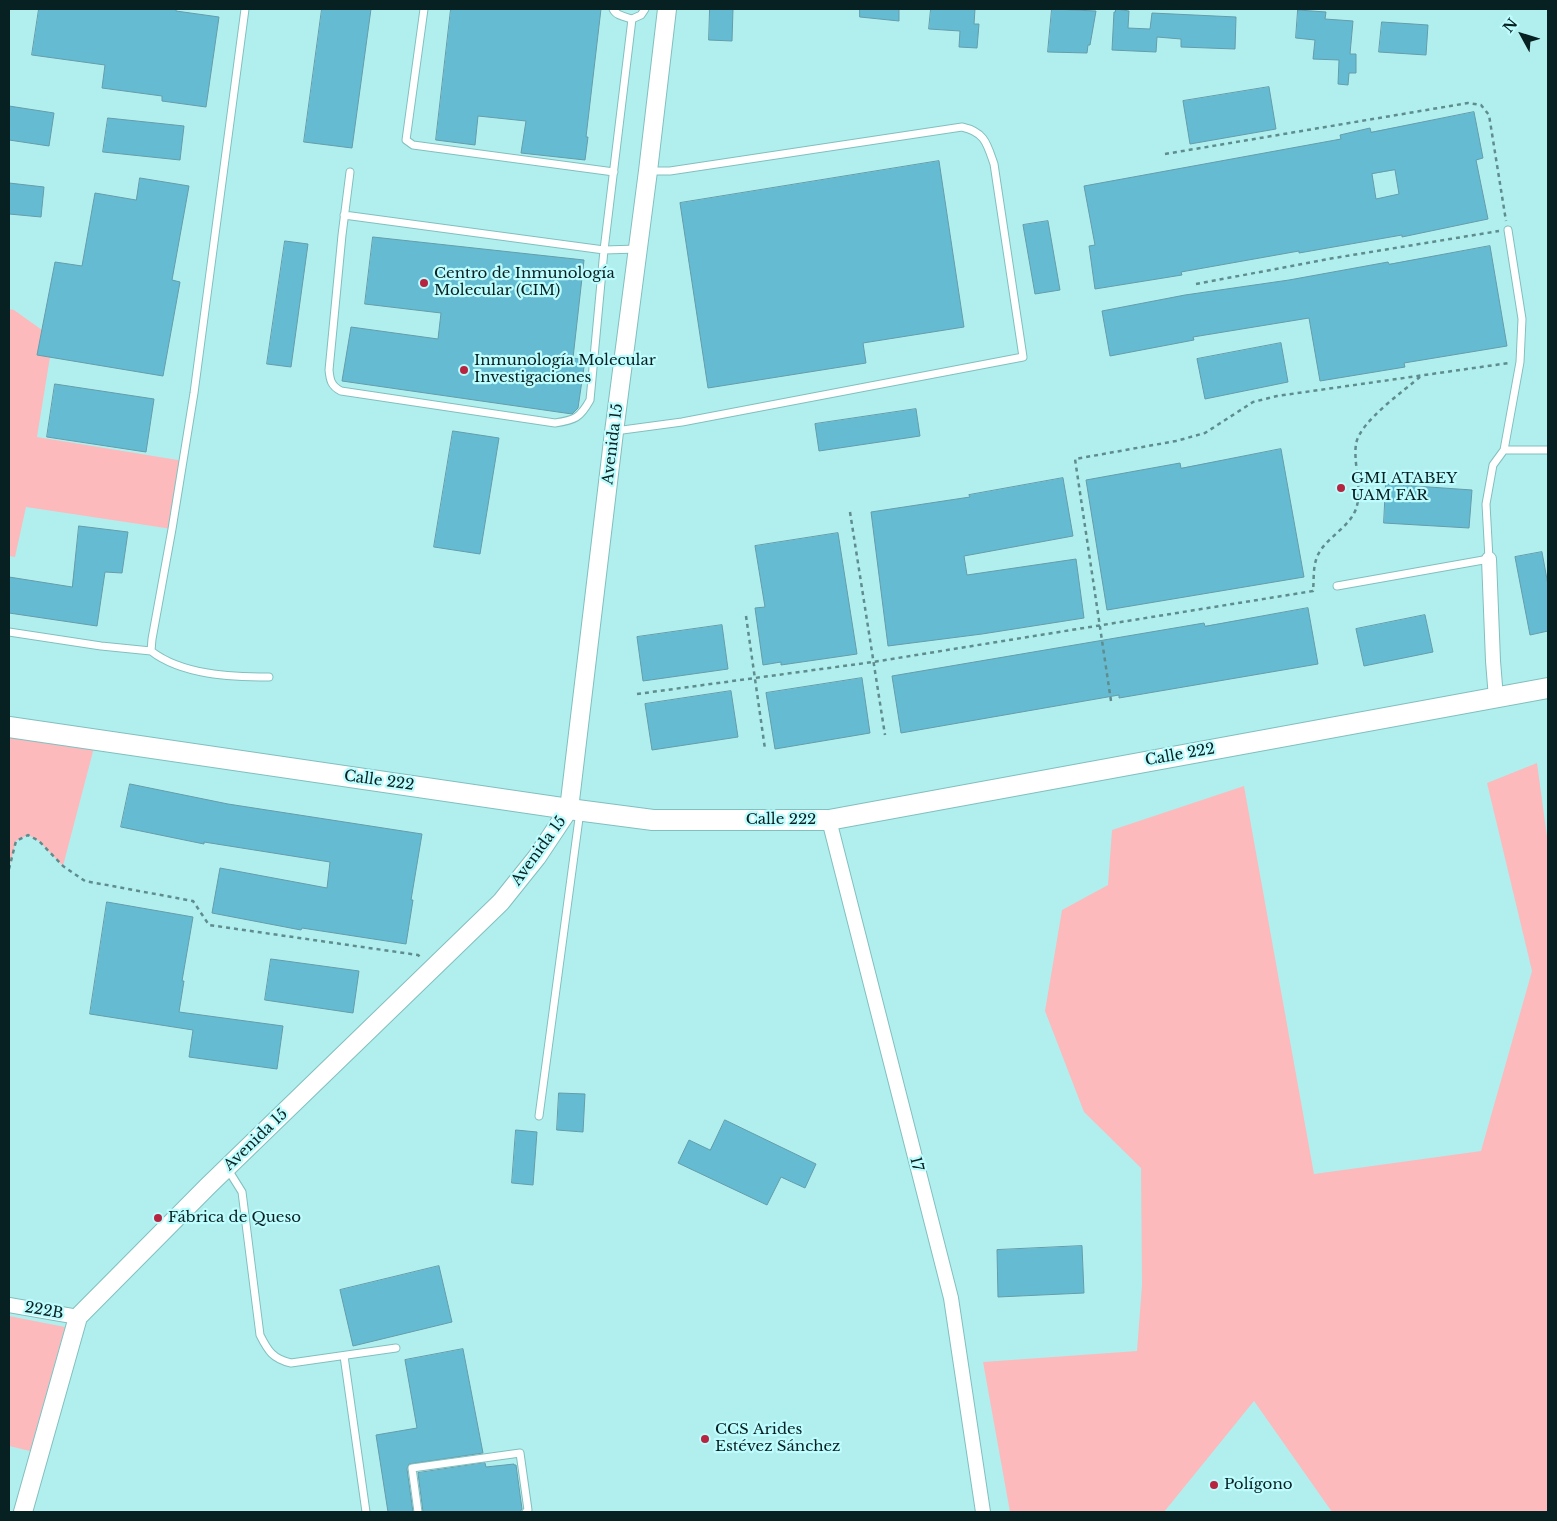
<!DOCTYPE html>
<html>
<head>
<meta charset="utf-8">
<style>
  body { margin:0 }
  #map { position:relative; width:1557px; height:1521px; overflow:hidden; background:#b1efef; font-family:"Libre Baskerville",serif }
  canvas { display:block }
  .frame { position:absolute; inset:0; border:10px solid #072021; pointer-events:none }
  .north { position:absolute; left:1497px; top:10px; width:50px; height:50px; -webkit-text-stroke:4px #befcfd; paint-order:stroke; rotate:309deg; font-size:14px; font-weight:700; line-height:20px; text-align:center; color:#072021 }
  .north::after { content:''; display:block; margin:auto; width:18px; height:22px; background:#072021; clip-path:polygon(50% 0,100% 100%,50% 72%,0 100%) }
</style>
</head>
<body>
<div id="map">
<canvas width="1557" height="1521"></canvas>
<div class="frame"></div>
<div class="north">N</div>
</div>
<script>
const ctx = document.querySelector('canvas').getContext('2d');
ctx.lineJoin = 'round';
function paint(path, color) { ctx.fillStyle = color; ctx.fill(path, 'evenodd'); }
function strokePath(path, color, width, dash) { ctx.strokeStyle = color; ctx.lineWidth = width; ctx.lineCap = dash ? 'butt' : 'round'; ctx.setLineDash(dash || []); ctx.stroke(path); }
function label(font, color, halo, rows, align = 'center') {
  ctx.font = font + ' "Libre Baskerville",serif'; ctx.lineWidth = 4.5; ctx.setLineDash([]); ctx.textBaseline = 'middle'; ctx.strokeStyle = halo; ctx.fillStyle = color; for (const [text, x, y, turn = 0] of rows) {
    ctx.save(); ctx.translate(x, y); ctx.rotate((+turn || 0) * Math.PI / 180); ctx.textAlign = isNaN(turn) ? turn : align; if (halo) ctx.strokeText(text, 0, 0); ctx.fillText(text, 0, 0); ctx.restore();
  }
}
const green = new Path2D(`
  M9 309 14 310 42 330 37 355 50 357 37 437 184 461 172 529 26 507 15 557 9 556Z
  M9 727 96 740 63 866 39 841 28 835 16 841 9 869Z
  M1537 763 1548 844V1512H1332L1254 1401 1164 1512H1010L983 1362 1137 1351 1142 1285 1141 1168 1084 1112 1045 1011 1062 910 1108 885 1112 830 1244 786 1314 1174 1481 1151 1532 971 1487 783Z
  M9 1316 65 1327 30 1451 9 1446Z`);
const building = new Path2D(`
  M39 9H176V11L219 17 206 107 162 101V96L102 88 105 65 32 55Z
  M322 9H371L352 148 304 142Z
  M451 9H601L586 137H588L585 160 521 153 526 121 478 116 475 145 436 140Z
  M710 9H733L732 41 709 40Z
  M860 9H899V21L860 17Z
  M931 9H975L974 24H979L977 48 959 47 960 31 929 29Z
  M1052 9 1096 11 1090 45H1088L1087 53 1048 52Z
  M1116 9 1129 11 1128 28 1150 29 1152 13 1236 17 1235 49 1181 47V39L1157 37 1156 52 1112 50 1114 12H1115Z
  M1298 10 1326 12 1325 19 1353 21 1350 54H1356V73H1349L1348 85 1338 84 1339 60 1313 59 1315 40 1296 38Z
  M1382 22 1428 25 1426 55 1379 52Z
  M1269 87 1276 129 1190 144 1183 101Z
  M9 106 54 113 49 146 9 140Z
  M1474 112 1483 158 1476 160 1488 219 1402 237V235L1299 253V251L1181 272 1182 275 1095 289 1089 246 1095 245 1084 186 1341 139 1340 135 1370 128 1371 132ZM1395 170 1399 194 1376 199 1372 174Z
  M108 118 184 126 180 160 103 152Z
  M939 161 964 327 863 343 866 363 708 388 680 203Z
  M140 178 189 186 172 280 180 282 163 376 37 355 55 262 82 266 95 193 136 200Z
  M9 183 44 187 41 217 9 214Z
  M1048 221 1060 290 1035 294 1023 225Z
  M373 237 584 260 573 358 585 360 578 408 572 414 342 381 351 327 438 339 441 313 365 304Z
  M285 241 308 244 291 367 267 364Z
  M1490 246 1507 346 1404 363 1405 367 1320 381 1309 318 1193 337 1194 340 1110 356 1102 311 1185 295 1289 280 1388 262 1389 264Z
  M1281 343 1288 382 1205 399 1197 359Z
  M55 384 154 399 146 452 47 437Z
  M916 409 920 436 819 451 815 424Z
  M453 431 499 438 480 554 434 547Z
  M1281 449 1304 577 1107 610 1086 480 1180 463 1181 468Z
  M1063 478 1073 536 964 556 967 575 1076 559 1084 618 982 634 888 646 871 512 970 497 969 495Z
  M1386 484 1472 490 1469 528 1384 523Z
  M79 526 128 532 122 573 105 572 97 626 9 613V577L72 587Z
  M838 533 857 654 781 665V662L763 665 755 608 765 607 755 546Z
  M1542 552 1548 585V631L1530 635 1515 557Z
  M1308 608 1318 664 1119 698V695L901 733 892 676 1204 623 1205 626Z
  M1425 615 1433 652 1364 666 1356 629Z
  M722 625 728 669 643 681 637 637Z
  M862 678 870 733 775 749 766 693Z
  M731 691 738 737 652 750 645 704Z
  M130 784 228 804 422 834 411 900H413L406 944 302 928 301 930 212 913 220 868 327 888 330 862 204 842V844L121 827Z
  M107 902 193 917 182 981H184L179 1012 283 1026 277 1069 189 1057 193 1030 90 1014Z
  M271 959 359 971 353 1013 265 1000Z
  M559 1093 585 1094 583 1132 557 1130Z
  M725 1120 816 1164 805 1188 781 1177 767 1205 678 1163 689 1140 710 1150Z
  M516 1130 537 1132 533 1185 512 1183Z
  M1082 1246 1084 1293 998 1297 997 1250Z
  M439 1266 452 1322 353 1346 340 1290Z
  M463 1349 483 1453 409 1464 407 1469 413 1512H388L376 1435 417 1428 405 1360Z
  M485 1463 486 1467 514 1464V1465H516L522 1509 520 1512H423L418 1473Z`);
const path = new Path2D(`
  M1165 154 1468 103 1481 105 1489 115 1506 221
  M1196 284 1334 258 1499 231
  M850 512 885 735
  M746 616 765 749
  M637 694 873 662 1313 591C1314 581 1313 569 1316 560 1322 539 1348 530 1356 509 1363 488 1353 465 1356 444 1360 421 1404 391 1421 376
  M1111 701 1075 459 1176 441 1205 433 1253 402 1277 396 1509 363
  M9 869 16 841 28 835 39 841 63 866 85 881 193 901 209 925 418 955 421 958`);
const service = new Path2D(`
  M245 9 194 393 172 529 152 639 151 651C182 675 231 677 269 677
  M424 9 406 140 413 145 614 172
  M613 9C616 16 626 17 632 19L641 15 645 9
  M350 172 342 235 329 370C330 380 331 386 341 391L555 423C575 420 580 418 590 400L604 250 632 19
  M344 215 604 250 638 249
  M615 431 682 422 1023 357 994 164C987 144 985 132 962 127L670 171H649
  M1504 450H1548
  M1337 586 1489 559 1486 504 1493 465 1504 450 1520 362 1522 319 1508 230
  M9 632 101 646 151 651
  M539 1116 580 811
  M227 1168 242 1192 260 1335C268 1351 273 1359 291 1363L396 1348
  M344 1356 366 1512
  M418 1512 412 1468 520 1453 528 1510 526 1512`);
const minor = new Path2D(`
  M1489 559 1493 661 1496 698
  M829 820 951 1298 983 1512
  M9 1305 78 1317`);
const tertiary = new Path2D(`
  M23 1512 78 1317 208 1186 501 902 537 857 569 809 614 432 648 171 667 9`);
const secondary = new Path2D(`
  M9 727 569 809 653 820H829L1548 688`);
const markers = [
  [424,283,5,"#b62440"],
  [464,370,5,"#b62440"],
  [1341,488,5,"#b62440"],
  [158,1218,5,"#b62440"],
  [705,1439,5,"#b62440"],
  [1214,1485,5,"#b62440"]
];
const poiNames = [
  ["Centro de Inmunología",434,274],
  ["Molecular (CIM)",434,291],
  ["Inmunología Molecular",474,361],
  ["Investigaciones",474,378],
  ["GMI ATABEY",1351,479],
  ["UAM FAR",1351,496],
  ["Fábrica de Queso",168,1218],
  ["CCS Arides",715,1430],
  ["Estévez Sánchez",715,1447],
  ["Polígono",1224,1485]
];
const streetNames = [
  ["Avenida 15",613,444,-83],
  ["Calle 222",1180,755,-10],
  ["Calle 222",379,781,8],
  ["Calle 222",781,820],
  ["Avenida 15",539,851,-54],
  ["Avenida 15",256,1140,-44],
  ["17",916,1164,76],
  ["222B",44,1311,10]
];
paint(green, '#fdbabc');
paint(building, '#65bcd2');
strokePath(building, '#649caa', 1);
strokePath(service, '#82bfbf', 9);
strokePath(minor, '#82bfbf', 16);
strokePath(tertiary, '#82bfbf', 20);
strokePath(secondary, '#82bfbf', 22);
strokePath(path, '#5f8c8c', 2.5, [4, 4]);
strokePath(service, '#fff', 7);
strokePath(minor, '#fff', 14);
strokePath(tertiary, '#fff', 18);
strokePath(secondary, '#fff', 20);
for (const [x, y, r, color] of markers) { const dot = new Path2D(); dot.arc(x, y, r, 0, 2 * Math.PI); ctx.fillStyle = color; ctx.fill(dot); strokePath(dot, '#befcfd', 2); }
label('15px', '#072021', '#befcfd', poiNames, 'left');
label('15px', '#072021', '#befcfd', streetNames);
</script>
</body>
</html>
